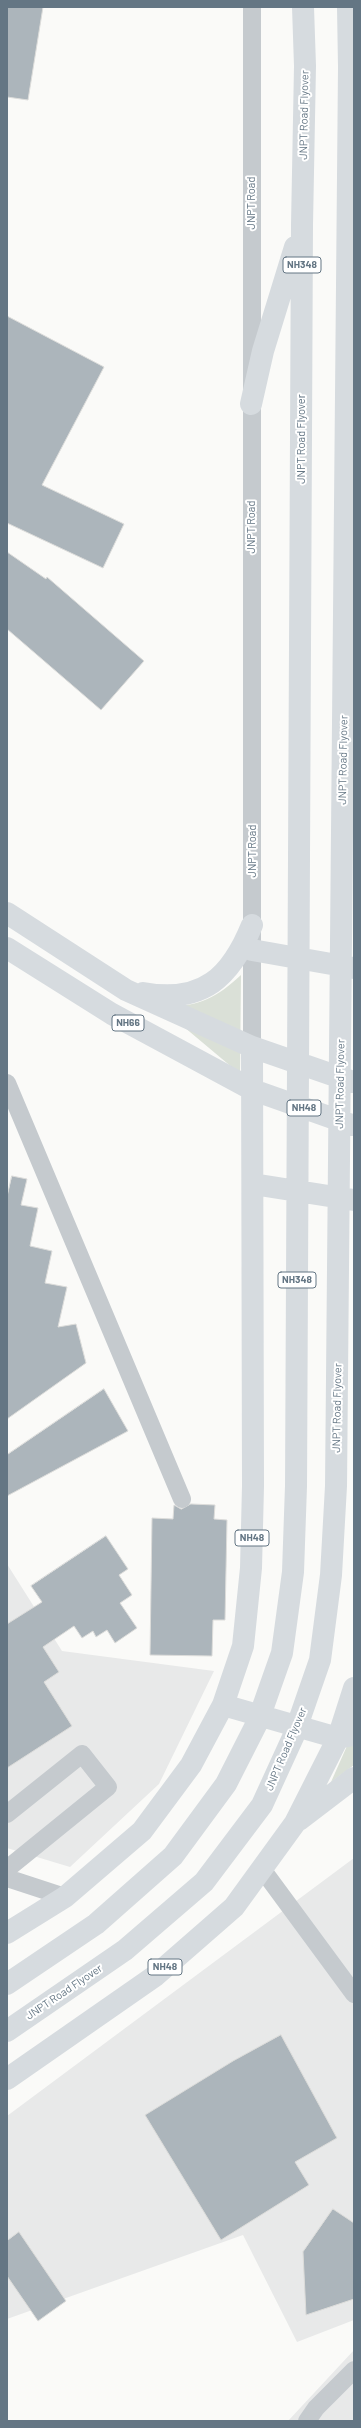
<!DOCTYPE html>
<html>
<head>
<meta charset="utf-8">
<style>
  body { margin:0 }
  #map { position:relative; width:361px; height:2428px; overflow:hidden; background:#fafaf8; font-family:Barlow,sans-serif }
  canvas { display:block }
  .frame { position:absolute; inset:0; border:8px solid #647684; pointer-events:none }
</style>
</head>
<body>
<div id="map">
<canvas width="361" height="2428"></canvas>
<div class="frame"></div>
</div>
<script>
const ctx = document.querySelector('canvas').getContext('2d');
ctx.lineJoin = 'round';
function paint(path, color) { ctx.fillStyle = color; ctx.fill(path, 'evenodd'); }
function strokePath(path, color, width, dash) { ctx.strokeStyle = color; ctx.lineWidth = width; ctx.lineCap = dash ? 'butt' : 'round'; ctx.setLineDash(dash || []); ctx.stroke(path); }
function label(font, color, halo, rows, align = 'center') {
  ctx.font = font + ' Barlow,sans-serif'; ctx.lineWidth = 4; ctx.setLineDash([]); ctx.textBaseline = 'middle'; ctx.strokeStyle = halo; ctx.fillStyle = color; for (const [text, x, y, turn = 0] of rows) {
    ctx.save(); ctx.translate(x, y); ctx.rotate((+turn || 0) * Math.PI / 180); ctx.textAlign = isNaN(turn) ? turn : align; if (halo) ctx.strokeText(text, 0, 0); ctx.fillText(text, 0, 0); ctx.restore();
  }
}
const built = new Path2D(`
  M7 1564 62 1651 214 1671 159 1784 70 1867 7 1848Z
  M354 1858V2320L297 2342 243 2235 7 2319V2116Z
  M354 2350V2421H288Z`);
const green = new Path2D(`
  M241 975 240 1074 159 1006C196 1008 214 1000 241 975Z
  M354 1730V1765L331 1782Z`);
const building = new Path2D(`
  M7 7H43L28 100 7 97Z
  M7 316 104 367 42 485 124 524 103 568 7 523Z
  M7 552 46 579 47 577 144 661 101 710 7 629Z
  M12 1176 27 1179 21 1205 38 1208 30 1246 52 1251 45 1283 67 1287 58 1327 76 1324 86 1363 7 1419V1197Z
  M104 1389 128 1431 7 1496V1455Z
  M191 1504 215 1505 214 1519 227 1520 225 1620H213L212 1656 150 1655 152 1518 173 1519 174 1505 181 1509Z
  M106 1536 128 1569 119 1575 132 1595 120 1603 137 1628 115 1643 107 1630 96 1637 93 1631 82 1638 74 1626 43 1647 59 1672 44 1682 72 1726 7 1768V1624L42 1602 31 1586Z
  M281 2035 337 2138 295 2162 309 2185 221 2240 145 2115 233 2061Z
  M333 2209 354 2223V2299L306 2315 303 2252Z
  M19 2232 66 2301 38 2321 7 2276V2241Z`);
const minor = new Path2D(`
  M252 1047V7
  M7 1083 182 1499
  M7 1814 82 1754 108 1787 7 1869
  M262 1869 354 1994
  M7 1878 65 1897
  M307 2421 316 2408 354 2370`);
const highway = new Path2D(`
  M251 404 263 351 295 247
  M7 913 126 990 252 1047 353 1082
  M7 948 112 1014 253 1090 352 1125
  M252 950 354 968
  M143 993C203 1004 231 977 252 925
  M253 1184 354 1200
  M223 1705 338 1738 353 1735
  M299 1820 354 1778
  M7 1933 65 1897 142 1831 191 1765 223 1705 243 1646 251 1568 253 1486 252 1047
  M7 1984 96 1924 173 1856 226 1784 258 1721 282 1653 293 1572 296 1486 302 225 305 66 303 7
  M7 2031 125 1950 204 1882 262 1805 294 1735 320 1660 331 1575 336 1486 349 67 348 7
  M7 2079 155 1976 234 1907 295 1823 338 1738 354 1688`);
const shields = [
  [302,265,38],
  [128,1023,32],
  [304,1108,34],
  [297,1280,38],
  [252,1538,34],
  [165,1967,34]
];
const shieldNames = [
  ["NH348",302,265],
  ["NH66",128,1023],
  ["NH48",304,1108],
  ["NH348",297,1280],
  ["NH48",252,1538],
  ["NH48",165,1967]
];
const streetNames = [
  ["JNPT Road Flyover",304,115,-89],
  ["JNPT Road",251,203,-90],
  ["JNPT Road Flyover",301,439,-90],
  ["JNPT Road",251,527,-90],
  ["JNPT Road Flyover",343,760,-89],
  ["JNPT Road",252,851,-90],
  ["JNPT Road Flyover",340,1084,-89],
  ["JNPT Road Flyover",337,1408,-89],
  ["JNPT Road Flyover",286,1749,-67],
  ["JNPT Road Flyover",64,1992,-34]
];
paint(built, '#e8e9e9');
paint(green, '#dae0d7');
paint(building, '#acb5bb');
strokePath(building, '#dcdcda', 1);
strokePath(minor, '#c5cace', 18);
strokePath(highway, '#d6dbdf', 22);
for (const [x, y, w] of shields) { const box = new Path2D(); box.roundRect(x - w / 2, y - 8, w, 16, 3); ctx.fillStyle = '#fff'; ctx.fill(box); strokePath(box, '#647684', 1); }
label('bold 10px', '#647684', null, shieldNames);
label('11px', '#647684', '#fff', streetNames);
</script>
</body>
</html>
